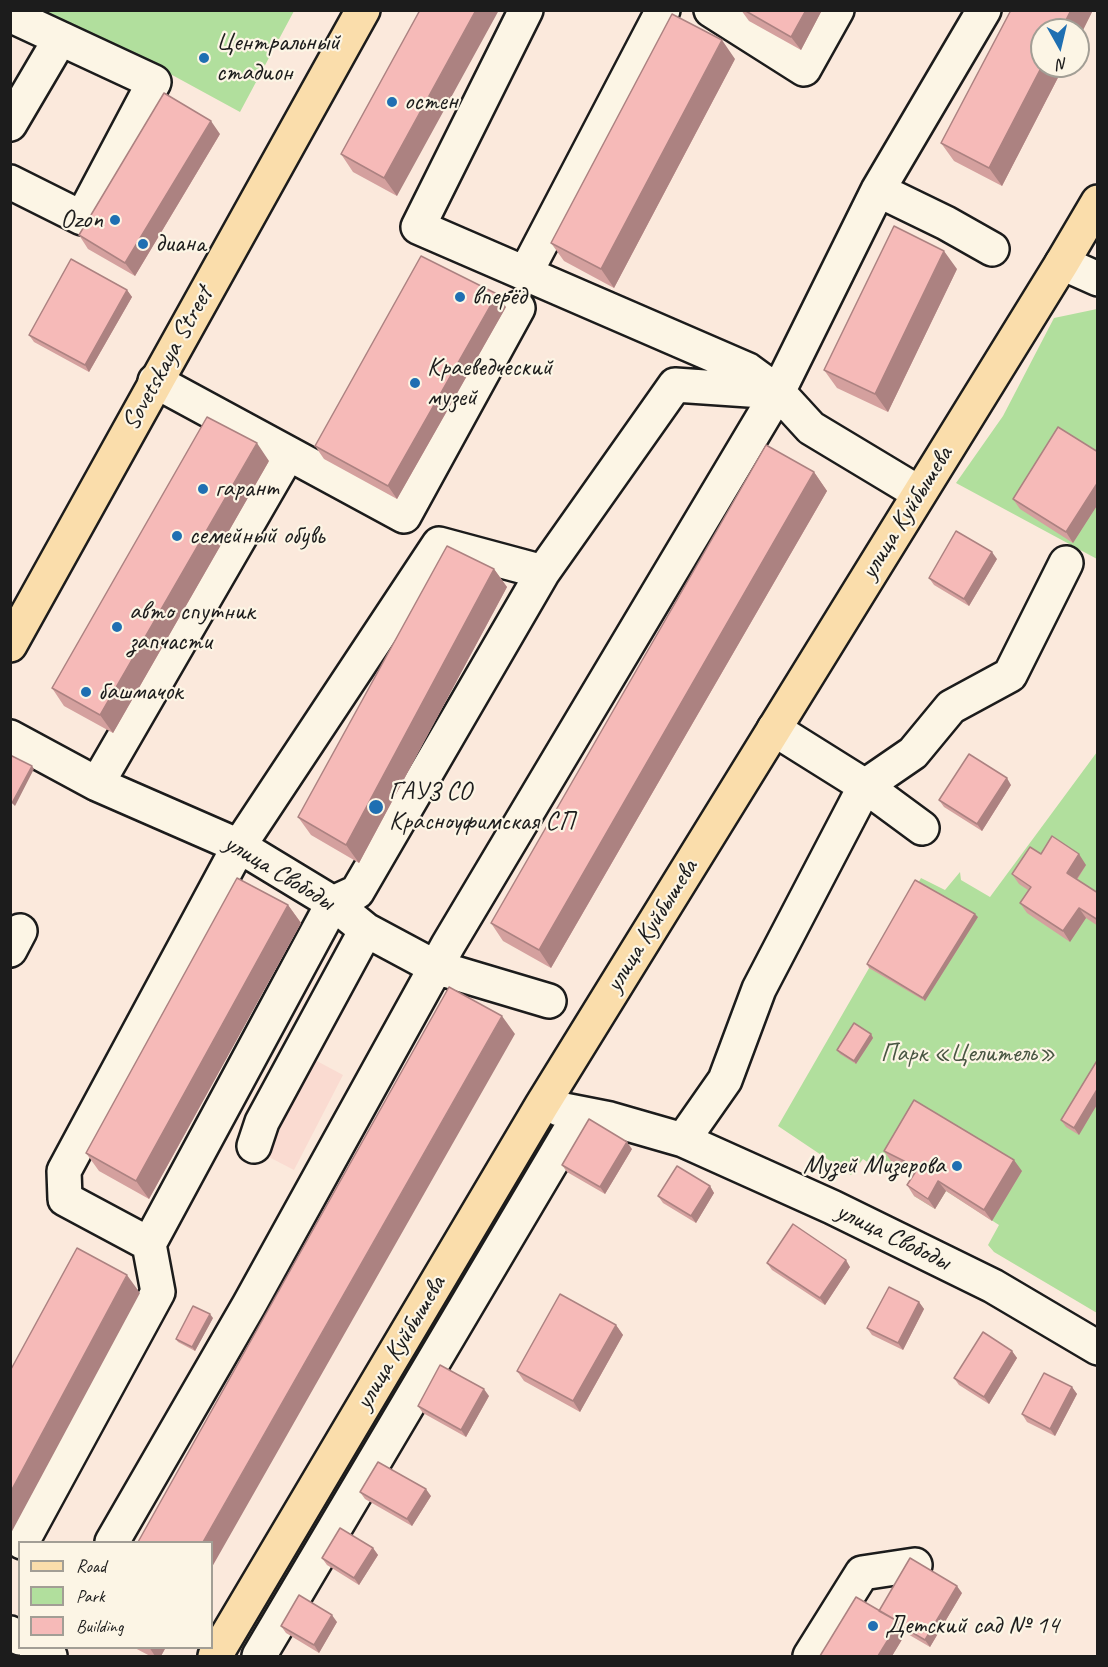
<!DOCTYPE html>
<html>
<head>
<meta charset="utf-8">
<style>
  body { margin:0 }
  #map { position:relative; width:1108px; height:1667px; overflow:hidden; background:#fbe9dc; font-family:Caveat,sans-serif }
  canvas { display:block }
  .frame { position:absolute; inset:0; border:12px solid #1c1c1c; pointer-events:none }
  .legend { position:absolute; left:18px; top:1541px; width:195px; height:108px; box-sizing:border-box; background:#fcf5e5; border:2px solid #a29e95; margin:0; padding:8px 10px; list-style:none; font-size:18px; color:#1c1c1c }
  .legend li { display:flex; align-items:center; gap:12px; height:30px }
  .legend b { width:30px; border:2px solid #a29e95 }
  .north { position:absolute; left:1030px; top:18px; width:60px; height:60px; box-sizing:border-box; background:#fcf5e5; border:2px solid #a29e95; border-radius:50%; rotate:172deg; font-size:16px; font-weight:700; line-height:24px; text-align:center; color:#1c1c1c }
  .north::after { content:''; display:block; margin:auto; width:21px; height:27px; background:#1f6fb2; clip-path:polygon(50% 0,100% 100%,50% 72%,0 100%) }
</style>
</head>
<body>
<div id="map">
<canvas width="1108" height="1667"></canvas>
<div class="frame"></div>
<ul class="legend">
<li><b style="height:8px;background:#faddab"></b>Road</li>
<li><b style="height:16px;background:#b1df9d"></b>Park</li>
<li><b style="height:16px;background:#f6bab8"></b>Building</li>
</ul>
<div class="north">N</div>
</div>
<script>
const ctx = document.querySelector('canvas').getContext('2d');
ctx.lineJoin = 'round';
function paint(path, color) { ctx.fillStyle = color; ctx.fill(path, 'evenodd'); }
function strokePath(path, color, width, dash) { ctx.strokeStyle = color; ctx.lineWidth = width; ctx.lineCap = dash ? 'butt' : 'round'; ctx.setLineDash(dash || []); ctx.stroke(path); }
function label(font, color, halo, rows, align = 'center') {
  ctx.font = font + ' Caveat,sans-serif'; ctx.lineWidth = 4.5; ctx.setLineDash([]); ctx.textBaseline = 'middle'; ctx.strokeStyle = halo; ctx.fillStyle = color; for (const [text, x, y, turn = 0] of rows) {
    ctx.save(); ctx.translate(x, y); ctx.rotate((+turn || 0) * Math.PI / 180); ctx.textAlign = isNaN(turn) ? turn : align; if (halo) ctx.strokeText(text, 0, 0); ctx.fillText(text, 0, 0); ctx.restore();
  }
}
const built = new Path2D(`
  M315 1060 343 1075 294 1170 265 1155Z`);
const green = new Path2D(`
  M40 11H294L240 112 152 64Z
  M1097 309V559L956 483 1003 416 1054 318Z
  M1097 752V1313L994 1252 988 1245 999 1225 946 1191 935 1209 914 1196 925 1178 892 1161 882 1172 863 1159 851 1175 778 1126 921 878 945 890 960 872 961 880 990 897Z`);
const minor = new Path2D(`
  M526 10 418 227 748 370 778 392 811 428 919 493
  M711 10 804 69 837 10
  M10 15 154 82 82 218 10 182
  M10 124 60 39
  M878 190 946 223 992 249
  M1062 263 1098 279
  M526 272 663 10
  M155 381 404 516 518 308
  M774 729 865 786 922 828
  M10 737 97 784 239 846 333 903 366 930 435 967 549 1001
  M97 784 288 454
  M10 950 20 931
  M559 1109 610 1119 683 1140 832 1207 993 1286 1098 1348
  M683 1140 725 1080 759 989 865 786 913 753 951 707 1010 675 1066 563
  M254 1146 262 1122 366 930
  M149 1244 65 1199 64 1171 239 846 439 544 543 572
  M22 1542 158 1292 149 1244 333 903 357 892 543 572 675 385 778 392
  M112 1542 249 1305 448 945 778 392 878 190 984 10
  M10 1633 20 1638
  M35 1648 50 1656
  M259 1656 580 1114
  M810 1656 862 1573 915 1565`);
const major = new Path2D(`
  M10 645 363 10
  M215 1656 542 1105 1062 263 1098 202`);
const wall = new Path2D(`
  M420 10 397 196 353 172 341 154Z
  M741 10H822L801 50 749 21Z
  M1093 10 1078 40V30L1042 66H1064L1002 186 954 161 941 143Z
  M735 59 614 288 564 261 551 243Z
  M220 134 135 276 88 249 79 235Z
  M957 269 888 412 837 388 824 370Z
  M127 290 132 297 89 372 34 342 29 335Z
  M506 307 397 499 324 459 315 446Z
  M1098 452V504L1073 543 1020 509 1013 499Z
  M269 461 113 733 64 706 52 688Z
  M814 472 827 491 551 968 503 941 491 923Z
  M997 559 969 606 934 585 929 578Z
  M494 569 507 587 359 863 311 835 298 817Z
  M1011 785 982 831 944 807 939 800Z
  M1041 854 1086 865 1077 880 1098 893V926L1086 918 1070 942 1027 913 1020 903 1028 890 1019 884 1012 874Z
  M288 905 301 923 149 1199 99 1171 86 1153Z
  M978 917 925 1001 869 968 867 964Z
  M871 1034 873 1038 856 1064 840 1054 837 1050Z
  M1098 1059V1103L1079 1135 1066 1127 1061 1120Z
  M632 1149 605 1194 567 1172 562 1165Z
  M884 1151 1022 1171 992 1221 946 1191 935 1209 914 1196 907 1185 915 1173 891 1161Z
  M710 1186 714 1193 696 1223 663 1203 658 1196Z
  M767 1263 850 1267 825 1305 772 1270Z
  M919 1302 924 1309 903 1350 872 1335 867 1328Z
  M213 1318 195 1351 178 1342 176 1339Z
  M616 1325 623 1335 580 1412 524 1381 517 1371Z
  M1012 1351 1017 1358 989 1404 959 1385 954 1378Z
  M1072 1387 1077 1394 1055 1436 1027 1422 1022 1414Z
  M489 1396 466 1437 423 1413 418 1406Z
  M360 1492 431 1496 412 1526 365 1499Z
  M373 1548 378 1555 359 1585 327 1565 322 1558Z
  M962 1593 930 1647 906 1633 892 1656 879 1611Z
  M337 1622 319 1653 286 1633 281 1626Z
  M133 1647H166L161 1656H150Z`);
const shadedWall = new Path2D(`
  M476 10H499L397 196 384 178Z
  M806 10H822L801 50 791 37Z
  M1071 10H1093L1078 40V30H1061Z
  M722 40 735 59 614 288 601 269Z
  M1042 66H1064L1002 186 989 168Z
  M211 121 220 134 135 276 125 263Z
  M944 251 957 269 888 412 875 394Z
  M127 290 132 297 89 372 85 365Z
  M497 294 506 307 397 499 388 486Z
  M257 443 269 461 113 733 100 715Z
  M814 472 827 491 551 968 539 950Z
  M1098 482V504L1073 543 1066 532Z
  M992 552 997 559 969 606 964 599Z
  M494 569 507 587 359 863 346 845Z
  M32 766 34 769 15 806 12 803Z
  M1007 778 1011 785 982 831 977 824Z
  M1079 854 1086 865 1074 883 1067 873Z
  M288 905 301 923 149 1199 136 1181Z
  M1079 908 1086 918 1070 942 1063 931Z
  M975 914 978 917 925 1001 923 998Z
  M502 1016 515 1034 212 1567V1542H203Z
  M871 1034 873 1038 856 1064 854 1061Z
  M1098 1088V1103L1079 1135 1074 1128Z
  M627 1142 632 1149 605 1194 600 1187Z
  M1014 1160 1022 1171 992 1221 984 1210Z
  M938 1181 946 1191 935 1209 928 1199Z
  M710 1186 714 1193 696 1223 691 1216Z
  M846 1260 850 1267 825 1305 820 1298Z
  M127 1275 140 1293 10 1535V1493Z
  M919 1302 924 1309 903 1350 898 1343Z
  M210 1314 213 1318 195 1351 192 1347Z
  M616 1325 623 1335 580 1412 573 1401Z
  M1012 1351 1017 1358 989 1404 984 1397Z
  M1072 1387 1077 1394 1055 1436 1050 1429Z
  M484 1389 489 1396 466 1437 461 1430Z
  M426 1489 431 1496 412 1526 407 1519Z
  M373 1548 378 1555 359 1585 354 1578Z
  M957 1586 962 1593 930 1647 925 1640Z
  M332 1615 337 1622 319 1653 314 1645Z
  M899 1622 906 1633 892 1656H878Z
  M149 1647H166L161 1656H155Z`);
const building = new Path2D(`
  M420 10H476L384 178 341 154Z
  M744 10H806L791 37Z
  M1011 10H1071L1061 30H1042V66L989 168 941 143Z
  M672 14 722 40 601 269 551 243Z
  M164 93 211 121 125 263 79 235Z
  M894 226 944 251 875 394 824 370Z
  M421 256 497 294 388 486 315 446Z
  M71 259 127 290 85 365 29 335Z
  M207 417 257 443 100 715 52 688Z
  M1058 427 1098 452V482L1066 532 1013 499Z
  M766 445 814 472 539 950 491 923Z
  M956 531 992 552 964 599 929 578Z
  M447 546 494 569 346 845 298 817Z
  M969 754 1007 778 977 824 939 800Z
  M10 755 32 766 12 803 10 802Z
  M1052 836 1079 854 1067 873 1098 893V920L1079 908 1063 931 1020 903 1031 887 1012 874 1030 847 1041 854Z
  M237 878 288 905 136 1181 86 1153Z
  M915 880 975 914 923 998 867 964Z
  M449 987 502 1016 203 1542H138Z
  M854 1023 871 1034 854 1061 837 1050Z
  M1098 1059V1088L1074 1128 1061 1120Z
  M914 1100 1014 1160 984 1210 938 1181 928 1199 907 1185 918 1168 884 1151Z
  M589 1119 627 1142 600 1187 562 1165Z
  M677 1166 710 1186 691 1216 658 1196Z
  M793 1224 846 1260 820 1298 767 1263Z
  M77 1248 127 1275 10 1493V1371Z
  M889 1287 919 1302 898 1343 867 1328Z
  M560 1294 616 1325 573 1401 517 1371Z
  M193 1306 210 1314 192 1347 176 1339Z
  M983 1332 1012 1351 984 1397 954 1378Z
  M440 1365 484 1389 461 1430 418 1406Z
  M1044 1373 1072 1387 1050 1429 1022 1414Z
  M378 1462 426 1489 407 1519 360 1492Z
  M340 1528 373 1548 354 1578 322 1558Z
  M910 1558 957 1586 925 1640 901 1626 899 1622 879 1611Z
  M299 1595 332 1615 314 1645 281 1626Z
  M856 1597 899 1622 878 1656H820Z`);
const markers = [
  [204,58,6,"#1f6fb2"],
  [392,102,6,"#1f6fb2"],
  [115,220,6,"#1f6fb2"],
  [143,244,6,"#1f6fb2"],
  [460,297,6,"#1f6fb2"],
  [415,383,6,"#1f6fb2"],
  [203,489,6,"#1f6fb2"],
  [177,536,6,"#1f6fb2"],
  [117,627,6,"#1f6fb2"],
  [86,692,6,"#1f6fb2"],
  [376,807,8,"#1f6fb2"],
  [957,1166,6,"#1f6fb2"],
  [873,1626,6,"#1f6fb2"]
];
const poiNames = [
  ["Центральный",216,43],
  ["стадион",216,73],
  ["остен",404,102],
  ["Ozon",103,220,"right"],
  ["диана",155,244],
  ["вперёд",472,297],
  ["Краеведческий",427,368],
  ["музей",427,398],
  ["гарант",215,489],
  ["семейный обувь",189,536],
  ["авто спутник",129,612],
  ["запчасти",129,642],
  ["башмачок",98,692],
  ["ГАУЗ СО",389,792],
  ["Красноуфимская СП",389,822],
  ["Музей Мизерова",945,1166,"right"],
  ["Детский сад № 14",885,1626]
];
const streetNames = [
  ["Sovetskaya Street",168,359,-61],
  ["улица Куйбышева",907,513,-58],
  ["улица Свободы",279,873,31],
  ["улица Куйбышева",652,926,-58],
  ["улица Свободы",893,1237,26],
  ["улица Куйбышева",401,1343,-59]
];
const parkNames = [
  ["Парк «Целитель»",968,1054]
];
paint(built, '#fadbd1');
paint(green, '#b1df9d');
strokePath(minor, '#1c1c1c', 38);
strokePath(major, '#1c1c1c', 38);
strokePath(minor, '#fcf5e5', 33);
strokePath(major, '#faddab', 33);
paint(wall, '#d4a09e');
paint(shadedWall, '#ac8281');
paint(building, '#f6bab8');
strokePath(building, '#ac8281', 1.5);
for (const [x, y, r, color] of markers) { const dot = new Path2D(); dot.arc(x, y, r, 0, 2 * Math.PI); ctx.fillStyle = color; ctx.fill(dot); strokePath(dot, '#fcf5e5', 2); }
label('26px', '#1c1c1c', '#fcf5e5', poiNames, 'left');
label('26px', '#1c1c1c', '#fcf5e5', streetNames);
label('26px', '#495643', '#fcf5e5', parkNames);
</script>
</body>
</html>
